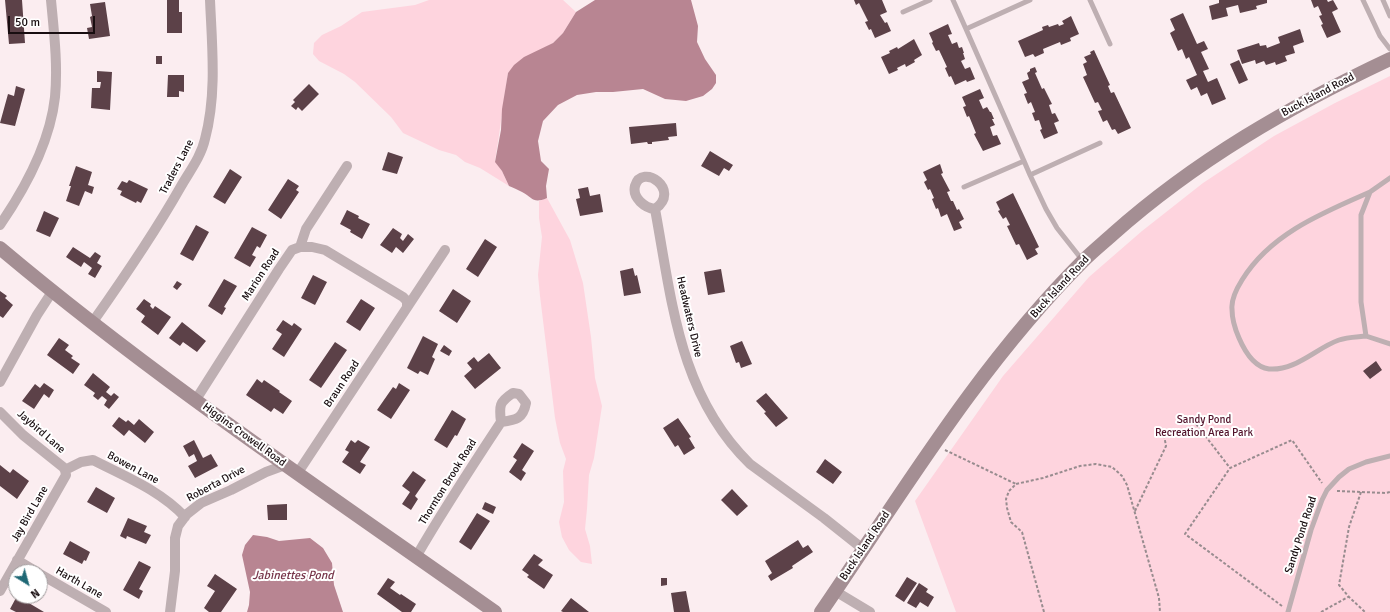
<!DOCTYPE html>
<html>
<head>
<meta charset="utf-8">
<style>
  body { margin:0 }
  #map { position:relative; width:1390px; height:612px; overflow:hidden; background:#fbedf0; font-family:Signika,sans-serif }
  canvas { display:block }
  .north { position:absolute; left:8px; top:564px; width:40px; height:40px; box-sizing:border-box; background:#fff; border:1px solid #a39e9f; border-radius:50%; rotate:143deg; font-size:11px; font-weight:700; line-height:16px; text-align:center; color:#180d10 }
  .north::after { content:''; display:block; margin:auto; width:14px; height:18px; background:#1f6875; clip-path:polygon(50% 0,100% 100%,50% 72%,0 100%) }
  .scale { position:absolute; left:8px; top:16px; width:87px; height:18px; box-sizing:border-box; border:2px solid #180d10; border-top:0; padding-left:5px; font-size:12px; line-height:14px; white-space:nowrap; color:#180d10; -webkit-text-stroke:3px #fff; paint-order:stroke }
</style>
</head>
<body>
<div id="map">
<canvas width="1390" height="612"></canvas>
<div class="north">N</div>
<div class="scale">50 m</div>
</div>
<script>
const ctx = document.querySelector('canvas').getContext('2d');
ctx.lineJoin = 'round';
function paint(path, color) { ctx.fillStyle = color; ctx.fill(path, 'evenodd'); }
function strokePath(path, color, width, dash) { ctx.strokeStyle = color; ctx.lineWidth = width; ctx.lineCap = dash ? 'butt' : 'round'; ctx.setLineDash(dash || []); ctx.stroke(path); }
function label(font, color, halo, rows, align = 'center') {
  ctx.font = font + ' Signika,sans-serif'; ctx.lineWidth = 4; ctx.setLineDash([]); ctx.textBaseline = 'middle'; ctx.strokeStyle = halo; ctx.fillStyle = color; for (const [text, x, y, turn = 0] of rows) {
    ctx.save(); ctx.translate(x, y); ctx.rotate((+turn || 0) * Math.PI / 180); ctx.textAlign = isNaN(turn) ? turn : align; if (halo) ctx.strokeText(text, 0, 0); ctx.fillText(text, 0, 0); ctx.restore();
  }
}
const green = new Path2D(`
  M429 0H563L576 12 563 33 553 43 542 49 508 73C503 103 500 132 495 161L502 171 509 186 480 168 465 162 456 155 439 150 403 133 391 117 355 82 344 74 319 61 313 54 314 43 322 35 341 26 362 12 415 5Z
  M1390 76V612H956L915 501 1003 376 1089 277 1142 231 1203 183 1274 136 1335 103Z
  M547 198 570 240 583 283 591 337 595 378 602 406 594 458 589 475 587 509 585 529 590 546 592 564 581 562 569 550 562 537 559 522 564 502 563 471 566 459 560 443 555 418 540 296 538 275 542 237 539 218V201Z`);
const water = new Path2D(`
  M595 0H691L698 26 697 42 705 59 716 75V83L712 89 703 96 686 101 665 99 643 89 613 92H596L577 95 558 105 543 121 538 141 541 161 549 169 546 186 547 198C533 204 533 198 522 192 518 190 514 188 509 186L502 171 495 162 501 130 502 109 508 73 514 65 524 57 553 43 563 33 576 12Z
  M253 535 267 537 279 541 310 538 323 548 332 563 334 585 343 612H247L249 605 250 592 242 555 245 545Z`);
const building = new Path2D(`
  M5 0H22L25 43 9 44Z
  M167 0H179V12H182V33H167Z
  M854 0H882L887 12 880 15 885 23 887 22 891 31 875 38 871 29 869 30 865 22 868 21 859 3 856 5Z
  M1219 0H1267V3L1256 6 1257 9 1240 13 1238 5 1226 8 1228 16 1212 20 1209 6 1219 3Z
  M1311 0H1327L1328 2 1333 0 1338 9 1332 12 1341 32 1327 38 1321 25 1323 24 1319 16 1322 15 1318 6 1314 8Z
  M105 2 110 36 89 39 87 28 92 27 90 17 92 16 90 4Z
  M1183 13 1197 44 1204 41 1208 49 1201 52 1209 69 1203 71 1208 82 1217 78 1226 99 1212 105 1207 93 1201 96 1197 87 1191 90 1186 80 1197 75 1189 57 1186 59 1182 49 1178 51 1170 33 1175 30 1170 19Z
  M1071 16 1079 34 1070 38 1071 41 1061 45 1060 42 1043 49 1044 53 1035 57 1033 54 1025 57 1018 41 1043 30 1042 27 1048 25 1049 27 1058 24 1059 26 1064 24 1062 21Z
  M948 24 952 34 948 35 952 44 957 42 959 48 962 47 964 53H963L965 59 961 61 965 69 970 67 975 79 967 82 966 80 955 85 951 76 949 77 945 68 947 67 939 50 936 51 932 43 933 42 929 33Z
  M1300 29 1304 42 1293 46 1295 53 1285 56 1287 61 1276 65 1275 62 1266 65 1264 61 1256 64 1255 60 1242 64 1237 50 1259 43 1260 46 1266 45 1267 48 1280 43 1278 37Z
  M914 39 922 55 914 60 915 62 906 67 905 64 897 68 898 70 889 74 881 57 890 53 889 51 897 47 898 49Z
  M1094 50 1110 85 1108 86 1111 93 1114 92 1131 128 1118 134 1115 129 1112 130 1107 120 1103 122 1098 111 1102 110 1098 102 1095 103 1083 77 1087 75 1083 64 1087 62 1084 57 1091 54 1090 52Z
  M156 56H162V64H156Z
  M1239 60 1248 80 1239 84 1230 64Z
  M1035 67 1037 72 1035 73 1042 89 1044 88 1052 104 1049 105 1052 114 1055 113 1059 121 1054 123 1058 133 1044 139 1040 130 1042 129 1039 120 1035 121 1032 113 1035 112 1031 102 1028 104 1024 94 1027 93 1022 82 1029 79 1027 73 1030 71V69Z
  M97 71 112 72 110 110 91 108 92 88H100L101 82H97Z
  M168 75H184V92L179 91V97H167Z
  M309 84 319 94 302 111 298 107 296 110 291 106 295 102 293 100Z
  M16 86 25 89 15 126 0 123 8 94 14 96Z
  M980 89 984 98 979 100 983 109 987 107 990 112H991L994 119H992L995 125 990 127 993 136 997 135 1001 144 983 151 974 134 976 133 969 116 967 117 963 107 966 106 962 97Z
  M676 123 677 136 668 137 669 140 652 142V144H648L647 142 631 144 629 127Z
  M710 151 733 165 729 171 724 168 719 176 701 166Z
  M388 152 403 157 397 174 382 170Z
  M940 164 943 173 941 174 950 191 947 192 951 201H953L957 210 959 209 964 219 959 222 962 228 954 231 947 214 941 217 938 208 936 209 932 199 934 198 930 189 928 190 924 182 927 180 923 172Z
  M76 166 92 172 88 185 94 187 92 194 85 191 79 206 66 201 71 186H69Z
  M230 169 242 177 225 204 213 197Z
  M288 179 299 186 296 190 299 192 281 219 268 210Z
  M129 180 148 189 141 203 137 201 136 203 120 195 122 191 117 189 122 181 127 183Z
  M588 187 590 196 600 194 603 212 580 216 576 199 580 198 578 189Z
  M1013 193 1039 247 1035 249 1038 254 1027 260 1019 244 1016 245 1007 226 1010 225 1006 217 1003 219 998 211 1000 210 996 202Z
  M347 210 359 216 358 218 370 224 362 239 350 232 351 230 340 224Z
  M44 211 59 218 50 237 36 231Z
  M196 225 209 232 193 261 180 254Z
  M252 227 267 235 260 248 257 246 252 255 256 257 250 267 234 258Z
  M393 228 402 234 400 238 403 241 408 234 414 239 403 253 396 247 392 253 380 245Z
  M485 239 497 247 478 277 466 269Z
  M73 247 90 258 95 252 101 256 97 263 102 266 95 278 88 274 92 268 84 262 81 267 66 257Z
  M633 268 635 276 637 275 641 293 624 296 620 271Z
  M721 269 725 292 708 295 704 272Z
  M313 275 327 282 315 305 301 298Z
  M224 279 237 286 224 307 226 308 222 315 208 306Z
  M177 281 182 284 177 290 173 287Z
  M453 289 471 301 457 323 439 311Z
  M0 291 7 296 5 298 13 305 3 318 0 316Z
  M144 299 151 304 150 306 153 309 155 306 171 317 158 335 141 322 145 316 136 309Z
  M361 299 375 308 360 331 346 322Z
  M283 320 292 326 294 323 302 329 284 357 272 349 282 334 276 330Z
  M182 322 206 341 197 352 183 342 180 346 169 338Z
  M423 336 438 344 432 357 435 359 428 375 420 371 418 374 407 368Z
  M59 338 69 345 65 350 73 356 71 358 80 364 73 374 47 355Z
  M742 341 752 364 741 368 739 362 736 363 730 346Z
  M335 342 347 350 321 388 309 380Z
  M444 345 452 351 449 356 440 351Z
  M489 353 501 368 475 389 464 376 472 369 467 363 474 357 478 362Z
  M1376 361 1382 370 1370 379 1363 371Z
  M93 373 110 387 106 392 111 396 114 393 119 397 109 409 104 405 107 400 102 396 98 400 93 396 95 393 84 385Z
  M257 379 262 383 264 380 280 391 279 392 292 401 283 414 274 408 271 412 246 395Z
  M44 383 54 390 49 398 44 394 34 409 22 401 35 384 40 388Z
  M399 383 410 390 391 419 377 410 393 387 396 389Z
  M766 393 788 418 776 427 764 413 766 412 756 401Z
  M452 410 466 419 457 436 455 435 447 448 434 440Z
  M119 417 126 422 128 420 134 425 139 419 154 432 145 443 129 430 124 436 112 426Z
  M678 418 691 437 689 438 695 448 684 455 678 445 675 447 663 428Z
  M194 440 203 458 211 454 218 466 195 478 188 466 197 461 194 454 189 457 183 446Z
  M351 440 355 443 358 440 370 447 360 462 366 465 360 474 342 462 349 452 345 450Z
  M522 443 534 451 522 470 526 473 521 481 509 472 517 460 513 457Z
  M825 459 842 472 833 484 816 472Z
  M0 465 10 473 13 469 29 481 17 499 0 486Z
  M413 471 426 480 415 496 418 499 411 510 402 504 410 492 402 486Z
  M96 487 115 498 107 513 87 502Z
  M732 489 748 506 737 516 721 500Z
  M485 502 496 507 493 514 482 509Z
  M287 504V520H268L267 505Z
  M477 513 490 521 471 550 459 542Z
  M128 518 147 526 144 532 151 535 146 544 127 536 126 539 120 536Z
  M798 540 803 548 808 545 813 552 792 566 793 568 771 581 768 576 772 573 765 561Z
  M70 541 90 552 86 561 84 560 82 564 63 554Z
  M534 554 543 560 538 565 553 575 544 589 527 577 529 575 522 570Z
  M139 561 151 567 139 589 143 591 139 599 123 590Z
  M215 574 237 589 221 612H209L204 608 215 591 207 586Z
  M907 577 917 583 904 602 895 596Z
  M388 578 395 582 390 588 400 595 401 594 416 604 411 612H402L377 594Z
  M661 578H667V585L661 586Z
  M919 583 928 589 926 592 934 597 928 607 920 602 916 608 907 603Z
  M686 591 690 612H674L671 593Z
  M17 596 44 612H16L10 609Z
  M571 598 589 612H563L561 611Z`);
const path = new Path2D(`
  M1190 416 1230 468
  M945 450 1016 484
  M1337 491 1386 493 1390 492
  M1361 492 1349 527 1339 585 1349 597 1365 612
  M1135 511 1166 446 1164 435
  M1282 606 1185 534 1230 468 1292 440 1322 483
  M1044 612 1022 532 1011 522 1007 508 1006 499 1009 491 1016 484 1043 478 1080 466 1096 464 1112 467 1122 476 1127 485 1159 598 1160 612
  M1321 612 1348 597`);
const lane = new Path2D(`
  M953 0 966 29
  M1090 0 1110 44
  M1363 0 1380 36 1390 49
  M1383 0 1390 16
  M903 12 930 0
  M1024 161 1030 175 1100 143
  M1030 175 1046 209 1057 228 1083 261
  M964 187 1024 161 966 29 1030 0
  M1370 192 1361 215V302L1366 336C1358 337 1347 337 1339 340 1316 348 1296 371 1269 369 1254 367 1245 352 1239 338 1235 329 1232 319 1232 309 1231 299 1237 288 1242 280 1270 234 1322 213 1370 192Z
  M1370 192 1390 178
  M1366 336 1390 344
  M1288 612 1311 530 1322 500 1327 490 1339 477 1349 469 1366 462 1390 456`);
const street = new Path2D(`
  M655 209C645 208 632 198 635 186 642 162 682 190 655 209 672 301 679 395 750 464L824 518 863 549
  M0 225C26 187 50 143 55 97 58 65 54 32 51 0
  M300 247H312L325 250 403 297 407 301V307
  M92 323C123 279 154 234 180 188 189 172 201 157 205 139 217 94 212 46 210 0
  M0 382 37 315 52 292
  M195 401 279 269 292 250 300 247 306 229 347 166
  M0 412 23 435 63 467 65 470
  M65 470 81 462 93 460C124 476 160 490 185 517
  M297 474 445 250
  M416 557C443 510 472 466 501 422 516 420 523 419 526 403L519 394 513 393C499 402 499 406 501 422
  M17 560 37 572
  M40 574 106 612
  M0 591 66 475 65 470
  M835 591 870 612
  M170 612 175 571V538L178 526 187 514 201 503 231 490 266 472 285 465`);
const secondary = new Path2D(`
  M0 248C157 380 328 494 495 612
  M821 612C903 492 979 365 1083 261 1092 252 1103 243 1113 234 1195 161 1290 106 1390 59`);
const streetNames = [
  ["Buck Island Road",1318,95,-28],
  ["Traders Lane",177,167,-62],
  ["Marion Road",261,275,-57],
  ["Buck Island Road",1060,287,-47],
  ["Headwaters Drive",689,317,77],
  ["Braun Road",342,384,-56],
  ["Jaybird Lane",41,432,41],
  ["Higgins Crowell Road",244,435,36],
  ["Bowen Lane",133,468,28],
  ["Thornton Brook Road",448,482,-58],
  ["Roberta Drive",216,484,-28],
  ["Jay Bird Lane",30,514,-60],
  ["Sandy Pond Road",1301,535,-72],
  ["Buck Island Road",865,546,-56],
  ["Harth Lane",79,583,30]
];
const parkNames = [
  ["Sandy Pond",1204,420],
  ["Recreation Area Park",1204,433]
];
const waterNames = [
  ["Jabinettes Pond",293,576]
];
paint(green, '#fed4de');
paint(water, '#b88592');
paint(building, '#5c4148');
strokePath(path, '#988c8f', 2, [3, 2]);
strokePath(lane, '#beafb2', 5);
strokePath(street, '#beafb2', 10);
strokePath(secondary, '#a48e93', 14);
label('11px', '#180d10', '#fff', streetNames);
label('11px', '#51122a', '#fff', parkNames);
label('italic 12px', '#77354a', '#fff', waterNames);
</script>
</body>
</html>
